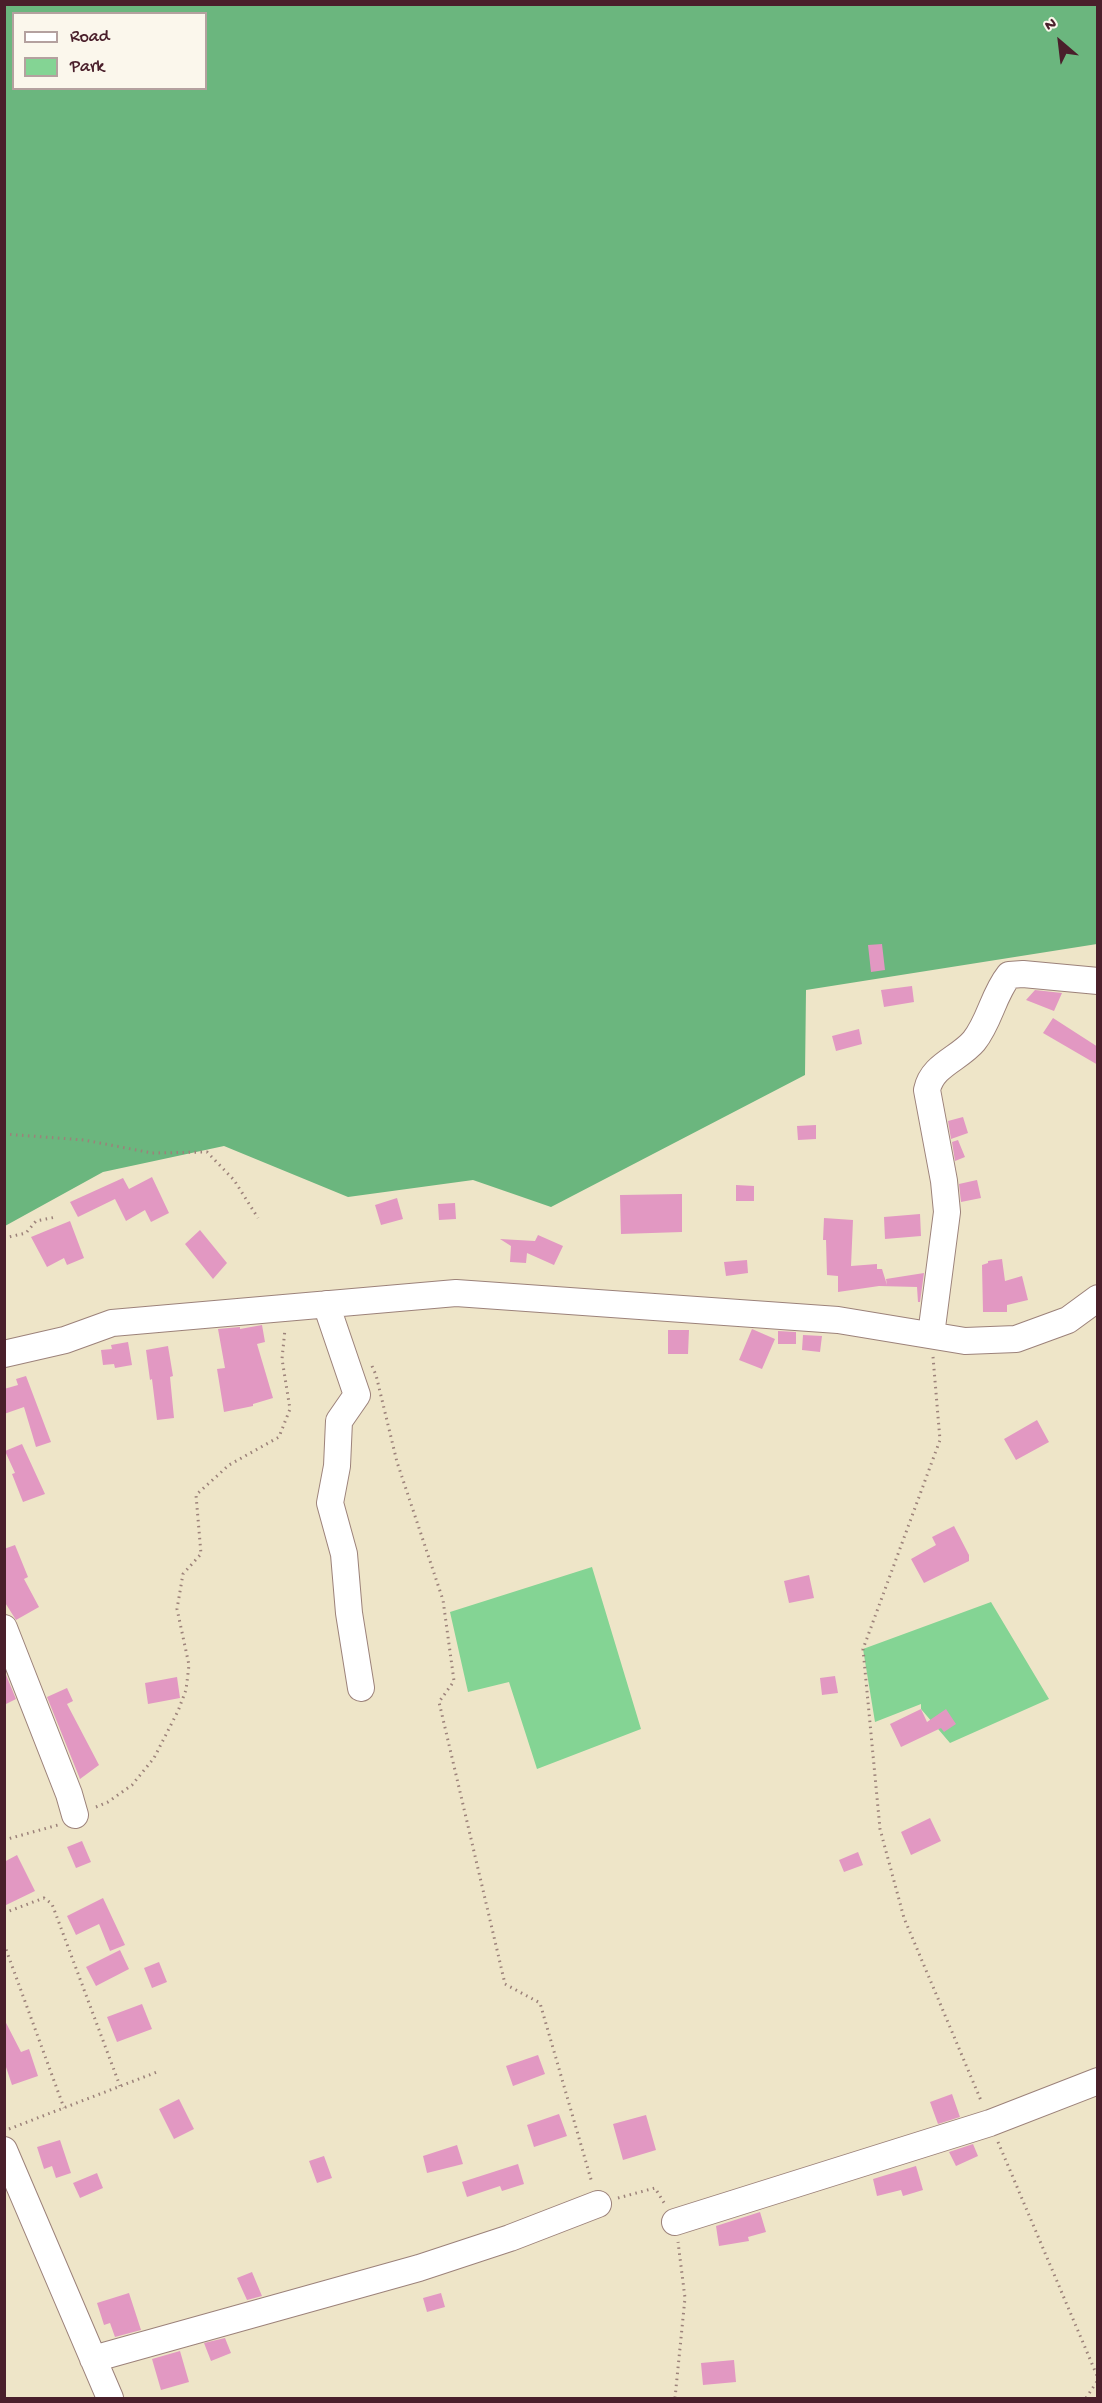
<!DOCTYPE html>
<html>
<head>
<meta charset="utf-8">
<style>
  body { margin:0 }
  #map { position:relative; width:1102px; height:2403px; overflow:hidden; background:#eee5c8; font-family:"Gochi Hand",sans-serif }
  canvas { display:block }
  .frame { position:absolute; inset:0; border:6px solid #4a1f2b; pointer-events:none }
  .legend { position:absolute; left:12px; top:12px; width:195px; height:78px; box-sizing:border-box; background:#fbf7ec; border:2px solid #b4a19f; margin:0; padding:8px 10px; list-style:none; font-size:18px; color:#4a1f2b }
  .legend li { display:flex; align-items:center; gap:12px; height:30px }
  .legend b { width:30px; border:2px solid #b4a19f }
  .north { position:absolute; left:1030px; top:12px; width:60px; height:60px; -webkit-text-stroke:4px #fbf7ec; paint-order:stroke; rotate:332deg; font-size:16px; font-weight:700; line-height:24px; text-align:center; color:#4a1f2b }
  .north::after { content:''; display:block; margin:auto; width:21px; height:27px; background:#4a1f2b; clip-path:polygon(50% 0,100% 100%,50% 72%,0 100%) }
</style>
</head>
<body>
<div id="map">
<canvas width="1102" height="2403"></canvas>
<div class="frame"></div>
<ul class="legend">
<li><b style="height:8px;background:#fff"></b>Road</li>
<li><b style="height:16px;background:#84d494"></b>Park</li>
</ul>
<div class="north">N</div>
</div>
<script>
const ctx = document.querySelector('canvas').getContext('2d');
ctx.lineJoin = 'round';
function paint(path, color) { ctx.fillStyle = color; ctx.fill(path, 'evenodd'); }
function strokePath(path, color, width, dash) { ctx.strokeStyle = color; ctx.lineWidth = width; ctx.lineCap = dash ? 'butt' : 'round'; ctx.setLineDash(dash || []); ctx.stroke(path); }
const green = new Path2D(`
  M592 1567 641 1729 537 1769 509 1682 468 1692 450 1612Z
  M991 1602 1049 1699 950 1743 921 1709V1704L875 1722 863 1649Z`);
const forest = new Path2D(`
  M5 5H1097V944L806 990 805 1075 551 1207 473 1180 348 1197 224 1146 103 1172 5 1226ZM14 14H206V88H14Z`);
const building = new Path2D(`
  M882 944 885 970 871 972 868 945Z
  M912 986 914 1002 884 1007 881 990Z
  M1035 990 1062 993 1054 1011 1026 1000Z
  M1053 1018 1098 1047V1065L1043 1033Z
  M859 1029 862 1044 836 1051 832 1036Z
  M963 1117 968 1133 951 1139 948 1121Z
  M816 1125V1139L798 1140 797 1126Z
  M958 1140 965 1157 955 1161 952 1142Z
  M152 1177 169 1213 151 1222 145 1210 126 1221 115 1199 78 1217 70 1202 123 1178 129 1189Z
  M977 1180 981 1198 961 1202 959 1184Z
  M736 1185 754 1186V1201H736Z
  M682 1194V1232L621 1234 620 1195Z
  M397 1198 403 1219 381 1225 375 1205Z
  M455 1203 456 1219 439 1220 438 1204Z
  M920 1214 921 1236 885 1239 884 1217Z
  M824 1218 853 1220 851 1266 877 1264V1269H882L887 1285 886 1279 924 1273 920 1302H918L917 1287 879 1286 838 1292V1276L827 1275 826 1240H823Z
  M70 1221 84 1258 67 1265 64 1258 47 1267 31 1237Z
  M200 1230 227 1263 213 1279 185 1244Z
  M538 1235 563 1246 554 1265 527 1253 526 1263 510 1262 511 1246 500 1239 535 1241Z
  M1002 1259 1005 1281 1022 1276 1028 1300 1007 1305V1312H983L982 1265 988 1263V1261Z
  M747 1260 748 1273 726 1276 724 1262Z
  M262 1325 265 1342 257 1344 273 1398 253 1404V1406L224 1412 217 1369 225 1368 218 1329 240 1327V1329Z
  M752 1329 775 1339 762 1369 739 1360Z
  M668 1330H689L688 1354H668Z
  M778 1331 796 1332V1344H778Z
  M803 1335 822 1336 820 1352 802 1350Z
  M128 1342 132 1365 115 1368 114 1364 103 1365 101 1350 112 1349 111 1345Z
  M168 1346 173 1376 170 1377 174 1418 157 1420 152 1379 150 1380 146 1350Z
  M26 1376 51 1442 36 1447 24 1407 4 1414V1389L18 1385 16 1379Z
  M1037 1420 1049 1442 1016 1460 1004 1439Z
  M22 1444 45 1494 23 1502 12 1474 15 1473 5 1451Z
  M954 1526 969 1555V1561L924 1583 911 1559 936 1545 932 1537Z
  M15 1545 28 1577 24 1579 39 1607 16 1620 4 1601V1549Z
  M809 1575 814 1598 789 1603 784 1581Z
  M4 1670 16 1699 4 1705Z
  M835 1676 838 1693 822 1695 820 1678Z
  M177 1677 180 1698 148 1704 145 1683Z
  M67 1688 73 1701 67 1704 99 1765 80 1779 47 1697Z
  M921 1709 927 1722 946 1709 956 1724 944 1732 941 1728 901 1747 890 1724Z
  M930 1818 941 1841 911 1855 901 1832Z
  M82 1841 91 1862 76 1868 67 1847Z
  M858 1852 863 1865 844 1872 839 1860Z
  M17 1855 35 1891 4 1906V1862Z
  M103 1898 125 1945 110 1951 99 1924 76 1935 67 1916Z
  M120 1950 129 1969 96 1986 86 1967Z
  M159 1962 167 1982 152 1988 144 1968Z
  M142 2004 152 2029 117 2042 107 2017Z
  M4 2019 21 2052 29 2049 38 2076 12 2085 4 2061Z
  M538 2055 545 2074 513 2086 506 2066Z
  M952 2094 960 2117 938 2124 930 2102Z
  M179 2099 194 2129 174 2139 159 2109Z
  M559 2114 567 2136 534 2147 527 2125Z
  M646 2115 656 2150 623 2160 613 2124Z
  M60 2140 71 2173 56 2178 52 2166 44 2169 37 2147Z
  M973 2144 978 2156 956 2166 949 2152Z
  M457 2145 463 2164 427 2173 423 2156Z
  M324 2156 332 2178 317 2183 309 2161Z
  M518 2164 524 2184 502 2191 500 2186 467 2197 462 2182Z
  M916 2166 923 2190 903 2196 901 2190 877 2196 873 2179Z
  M97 2173 103 2188 80 2198 73 2183Z
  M760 2212 766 2232 748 2237 749 2241 719 2246 716 2226Z
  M252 2272 262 2296 247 2300 237 2278Z
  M129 2293 141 2330 115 2337 110 2323 104 2325 97 2303Z
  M441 2293 445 2307 427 2312 423 2298Z
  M225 2338 231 2353 211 2361 204 2343Z
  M180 2351 189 2382 161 2390 152 2359Z
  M734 2360 736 2382 703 2385 701 2363Z`);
const path = new Path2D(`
  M4 1134 84 1140 152 1153 207 1152 234 1180 258 1218
  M4 1238 26 1233 36 1221 56 1217
  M933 1357 940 1440 863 1649 880 1829 904 1918 982 2103
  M372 1366 376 1375 397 1462 443 1600 454 1681 439 1702 505 1984 540 2003 592 2183
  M96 1807 108 1802 132 1785 154 1758 178 1711 186 1690 189 1665 177 1609 183 1574 201 1554 196 1495 229 1465 279 1437 290 1409 282 1359 285 1329
  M4 1840 58 1825
  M4 1913 44 1898 52 1904 120 2086
  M4 1944 64 2108
  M9 2129 157 2072
  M998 2142 1098 2378
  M618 2198 655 2188 666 2206
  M675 2398 685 2298 678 2242
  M1086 2398 1098 2380`);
const minor = new Path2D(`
  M326 1304 357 1395 339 1421 337 1466 330 1503 344 1554 349 1613 361 1688
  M931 1335 947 1212 944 1181 927 1090C932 1065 959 1059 974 1041 990 1021 993 995 1009 975L1023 974 1098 981
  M4 1354 65 1340 112 1323 456 1293 838 1320 965 1341 1016 1339 1068 1320 1098 1298
  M4 1628 69 1794 75 1815
  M4 2150 110 2398
  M675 2222 990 2123 1098 2081
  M93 2359 419 2268 510 2238 598 2204`);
paint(green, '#84d494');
paint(forest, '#6bb67e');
paint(building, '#e298c2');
strokePath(minor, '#9c827a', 28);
strokePath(path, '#9c827a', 3, [1.5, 4.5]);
strokePath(minor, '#fff', 26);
</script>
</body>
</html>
